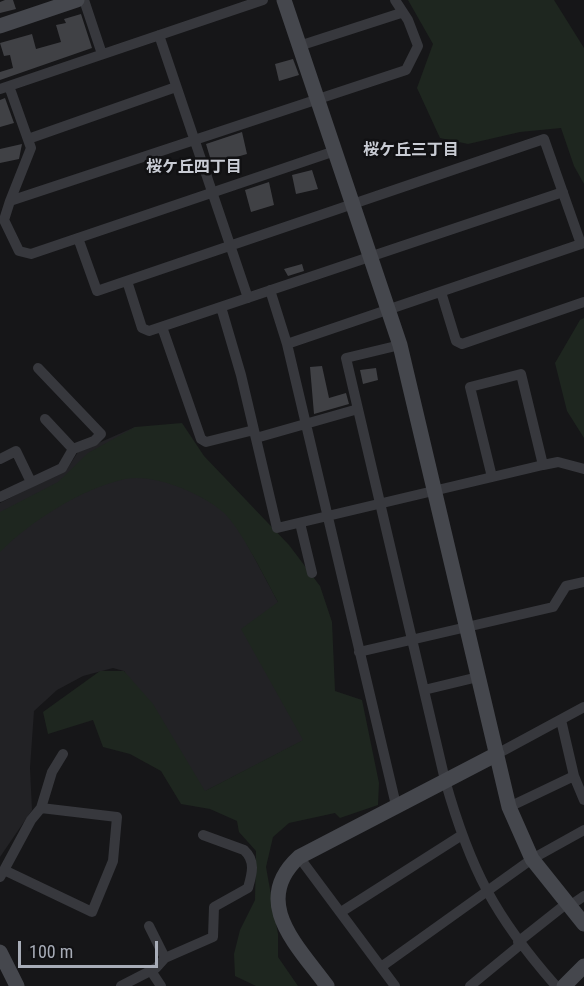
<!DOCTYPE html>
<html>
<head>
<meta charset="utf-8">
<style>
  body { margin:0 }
  #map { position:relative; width:584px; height:986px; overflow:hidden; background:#161618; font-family:"Roboto Condensed",sans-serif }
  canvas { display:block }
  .scale { position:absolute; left:18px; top:941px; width:140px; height:27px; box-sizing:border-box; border:3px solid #a8adb8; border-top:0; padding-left:8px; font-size:18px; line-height:21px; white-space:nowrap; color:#a8adb8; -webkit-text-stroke:4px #111113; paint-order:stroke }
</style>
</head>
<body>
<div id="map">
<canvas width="584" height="986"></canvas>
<div class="scale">100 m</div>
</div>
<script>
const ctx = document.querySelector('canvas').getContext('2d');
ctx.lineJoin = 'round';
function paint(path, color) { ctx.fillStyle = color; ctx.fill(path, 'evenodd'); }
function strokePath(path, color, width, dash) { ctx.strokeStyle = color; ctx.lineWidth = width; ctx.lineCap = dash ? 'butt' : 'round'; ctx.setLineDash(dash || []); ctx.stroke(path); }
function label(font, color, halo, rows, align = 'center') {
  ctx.font = font + ' "Roboto Condensed","Noto Sans JP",sans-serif'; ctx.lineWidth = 5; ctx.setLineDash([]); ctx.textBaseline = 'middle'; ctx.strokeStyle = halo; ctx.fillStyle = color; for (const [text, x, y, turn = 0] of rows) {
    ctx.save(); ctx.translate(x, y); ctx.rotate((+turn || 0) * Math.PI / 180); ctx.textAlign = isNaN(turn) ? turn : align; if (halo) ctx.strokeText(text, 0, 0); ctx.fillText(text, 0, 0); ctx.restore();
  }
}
const built = new Path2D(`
  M135 427 181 437 222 497 278 602 314 735 198 795 124 671 113 668 83 676 57 690 34 711 30 768 32 810 0 857V503L67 469 78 452Z`);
const green = new Path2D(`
  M408 0H554L584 48V184L574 166 561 128 520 132 468 144 440 138 417 88 433 44Z
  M584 318V438L567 411 555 363 580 320Z
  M182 423 204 456 289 545 320 586 332 622 335 691 362 700 379 783 378 805 340 818 335 813 289 823 273 837 266 867 278 934V957L298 986H256L235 976 234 954 240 930 255 900 256 851 239 832 237 821 210 809 181 804 161 771 130 754 103 747 93 720 48 734 43 712 100 671H124L153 704 205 791 303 740 241 629 278 602C266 580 240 527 223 512 201 493 154 473 125 479 81 489 31 521 0 552V512L58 482 88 453 135 427Z`);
const building = new Path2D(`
  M5 0H13L16 9 0 13V2Z
  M81 14 92 48 0 80V72L13 68 10 55 4 56 0 43 32 34 36 49 61 42 56 25 66 23 64 19Z
  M293 59 299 75 279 81 275 64Z
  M5 98 14 123 0 127V100Z
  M242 132 247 154 212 164 206 144Z
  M22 144 19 159 0 163V149Z
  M312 170 318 189 296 194 292 175Z
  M269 182 274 205 251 212 245 190Z
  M302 264 304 271 288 276 284 269Z
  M322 366 329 398 346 393 349 404 314 414 310 367Z
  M376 368 378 380 363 384 360 370Z`);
const street = new Path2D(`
  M84 0 102 54
  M159 35 248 298
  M299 46 401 13
  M9 86 31 148 10 201 406 70 418 46 408 20 395 0
  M0 89 263 0
  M28 139 176 87
  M10 201 4 220 19 251 31 254 335 151
  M78 238 97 291 544 139 581 244 287 344 396 805
  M127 281 142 328 149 331 563 192
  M270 290 287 344
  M441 292 456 341 462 344 584 302
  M221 307 241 375 277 528 543 465 558 462 584 469
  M162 327 201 439 206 442 254 430
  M400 345 346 358 445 780C470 869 495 917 556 986
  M45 419 73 449
  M256 438 358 409
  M0 459 16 451 31 482
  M492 477 470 387 521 374 543 465
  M0 497 62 468 73 449 94 441 101 434 38 368
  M300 523 312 573
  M359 652 553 607 566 586 584 582
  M424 690 478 677
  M561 720 574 776 584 800
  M497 754 584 707
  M509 807 574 776
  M41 808 52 772 63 754
  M299 857 395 986
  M0 877 4 870 31 820 41 808 117 817 113 861 92 912 4 870
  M568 907 584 896
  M341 912 462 835
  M149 926 165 958
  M518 942 566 904
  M381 967 532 859 584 830
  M151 971 161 986
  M121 986 156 968 165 958 213 937 214 907 248 888C252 874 256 861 244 850L203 835
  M470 986 520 945`);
const secondary = new Path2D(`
  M284 0 400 345 509 807 532 859 584 924
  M0 26 77 0
  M0 952 17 986
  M327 986C298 946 250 902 299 857L497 754
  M564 986 584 966`);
const neighbourhoodNames = [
  ["桜ケ丘三丁目",411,151],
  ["桜ケ丘四丁目",194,168]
];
paint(built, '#222225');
paint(green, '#1e261f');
paint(building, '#404145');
strokePath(street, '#37383d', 10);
strokePath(secondary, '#45474d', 15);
label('bold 16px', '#c9ccd4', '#111113', neighbourhoodNames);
</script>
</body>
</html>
